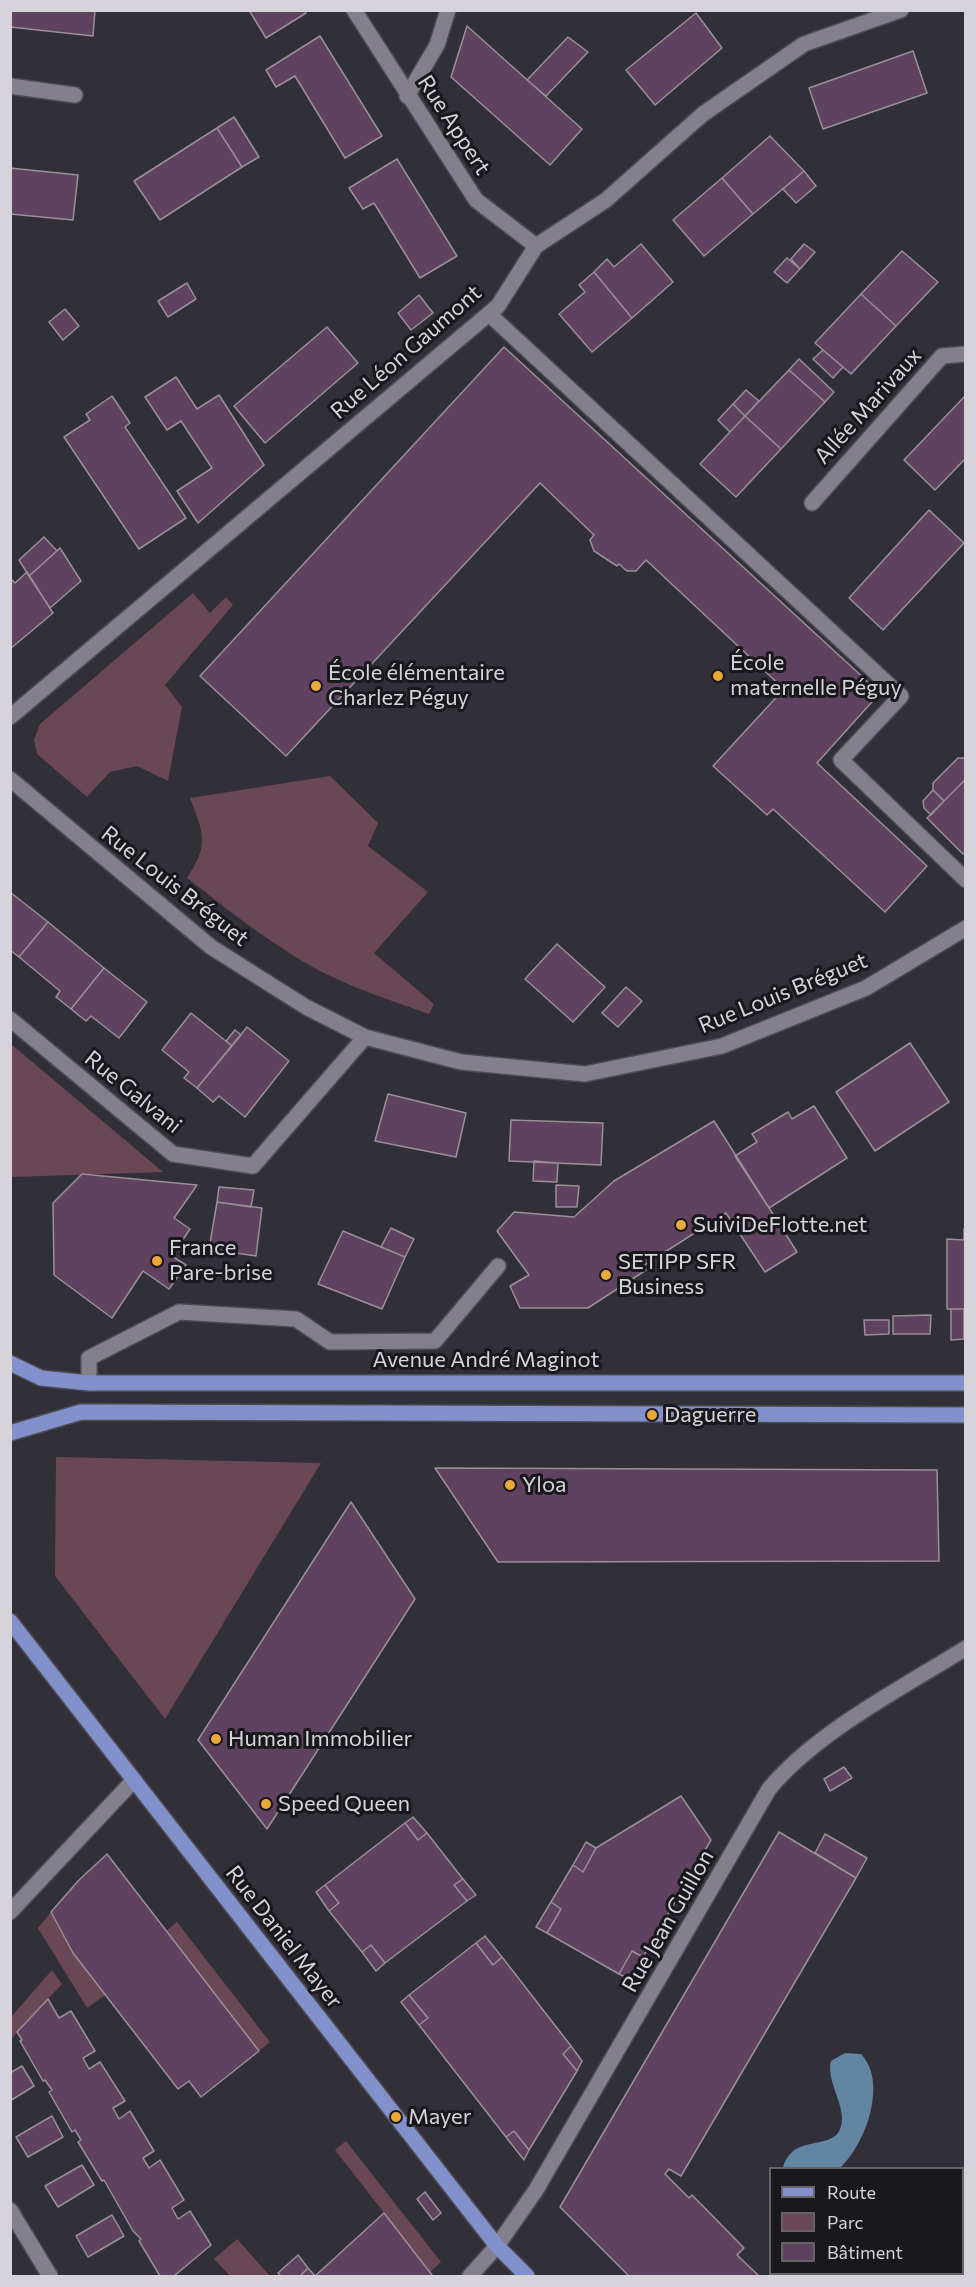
<!DOCTYPE html>
<html>
<head>
<meta charset="utf-8">
<style>
  body { margin:0 }
  #map { position:relative; width:976px; height:2287px; overflow:hidden; background:#312f37; font-family:Commissioner,sans-serif }
  canvas { display:block }
  .frame { position:absolute; inset:0; border:12px solid #d6d4da; pointer-events:none }
  .legend { position:absolute; left:769px; top:2167px; width:195px; height:108px; box-sizing:border-box; background:#19181c; border:2px solid #656368; margin:0; padding:8px 10px; list-style:none; font-size:18px; color:#d6d4da }
  .legend li { display:flex; align-items:center; gap:12px; height:30px }
  .legend b { width:30px; border:2px solid #656368 }
</style>
</head>
<body>
<div id="map">
<canvas width="976" height="2287"></canvas>
<div class="frame"></div>
<ul class="legend">
<li><b style="height:8px;background:#8291cc"></b>Route</li>
<li><b style="height:16px;background:#6a4755"></b>Parc</li>
<li><b style="height:16px;background:#5e425f"></b>Bâtiment</li>
</ul>
</div>
<script>
const ctx = document.querySelector('canvas').getContext('2d');
ctx.lineJoin = 'round';
function paint(path, color) { ctx.fillStyle = color; ctx.fill(path, 'evenodd'); }
function strokePath(path, color, width, dash) { ctx.strokeStyle = color; ctx.lineWidth = width; ctx.lineCap = dash ? 'butt' : 'round'; ctx.setLineDash(dash || []); ctx.stroke(path); }
function label(font, color, halo, rows, align = 'center') {
  ctx.font = font + ' Commissioner,sans-serif'; ctx.lineWidth = 6; ctx.setLineDash([]); ctx.textBaseline = 'middle'; ctx.strokeStyle = halo; ctx.fillStyle = color; for (const [text, x, y, turn = 0] of rows) {
    ctx.save(); ctx.translate(x, y); ctx.rotate((+turn || 0) * Math.PI / 180); ctx.textAlign = isNaN(turn) ? turn : align; if (halo) ctx.strokeText(text, 0, 0); ctx.fillText(text, 0, 0); ctx.restore();
  }
}
const green = new Path2D(`
  M193 593 210 613 226 597 233 605 165 685 182 707 168 781 137 766 110 772 87 797 37 754 34 740 40 724Z
  M330 776 378 823 368 846 428 892 374 953 434 1004 429 1014C392 1001 353 988 318 970 271 944 229 911 187 878 209 845 204 834 190 798Z
  M11 1044 163 1172 11 1177Z
  M56 1457 321 1463 165 1719 55 1576Z
  M51 1912 73 1953 105 1995 87 2008 38 1928Z
  M177 1922 270 2042 259 2051 166 1931Z
  M52 1970 62 1984 11 2039V2017Z
  M346 2141 441 2262 430 2272 335 2150Z
  M237 2239 270 2276H230L214 2259Z`);
const water = new Path2D(`
  M845 2053 861 2054C888 2082 866 2144 840 2168H783C792 2135 826 2149 838 2133 852 2112 825 2084 831 2061Z`);
const building = new Path2D(`
  M10 10H95L93 36 10 27Z
  M249 10H304L306 13 266 38Z
  M696 13 722 48 655 105 626 70Z
  M467 26 582 129 550 165 451 77Z
  M320 36 382 136 345 158 295 76 276 87 266 70Z
  M568 37 588 52 546 96 527 80Z
  M913 51 927 93 823 129 809 88Z
  M234 117 259 157 242 167 217 128Z
  M217 128 242 167 160 220 134 181Z
  M770 136 804 171 753 214 722 178Z
  M397 159 457 256 420 278 374 203 363 209 349 188Z
  M10 168 78 175 73 220 10 214Z
  M804 171 816 186 796 203 783 189Z
  M722 178 753 214 704 256 673 220Z
  M641 244 673 282 632 318 594 272 607 259 614 267Z
  M804 244 815 252 800 269 791 259Z
  M902 251 938 282 896 326 861 294Z
  M787 258 800 269 787 283 774 272Z
  M594 272 632 318 592 352 559 314 585 292 579 285Z
  M187 283 196 299 168 317 158 301Z
  M861 294 896 326 851 374 815 343Z
  M419 295 433 313 411 330 398 313Z
  M65 309 79 326 63 340 49 322Z
  M327 327 358 363 265 443 234 406Z
  M504 347 880 693 817 763 927 866 885 912 773 809 767 815 713 766 784 689 646 560 636 571H627L619 564 617 566 594 551 590 540 594 535 540 483 286 756 200 676Z
  M823 350 843 367 833 378 813 359Z
  M799 359 834 392 825 402 789 370Z
  M789 370 825 402 781 449 745 416Z
  M176 377 197 409 219 395 264 465 198 523 177 491 212 468 181 421 167 430 145 397Z
  M746 390 759 401 745 416 733 404Z
  M966 395V458L935 490 904 460Z
  M112 396 130 423 125 427 186 518 139 549 64 437 90 420 86 414Z
  M733 404 745 416 730 432 718 420Z
  M745 416 781 449 736 497 700 464Z
  M929 510 964 543 883 630 849 598Z
  M44 537 57 551 29 576 19 560Z
  M60 548 81 581 50 608 29 576Z
  M27 572 53 613 10 649V578L15 583Z
  M958 758H966V779L944 801 933 790V783Z
  M966 779V851L963 854 927 818Z
  M933 790 944 801 931 815 924 808 923 801Z
  M10 892 48 922 19 957 10 950Z
  M48 922 104 968 71 1009 56 997 60 991 19 957Z
  M557 944 605 987 573 1022 525 979Z
  M104 968 147 1002 119 1038 91 1016 86 1021 71 1009Z
  M626 987 642 1001 618 1027 602 1013Z
  M191 1013 232 1046 197 1088 184 1078 189 1072 162 1050Z
  M247 1027 289 1061 245 1117 219 1096 213 1102 197 1088Z
  M235 1030 241 1035 232 1046 226 1041Z
  M910 1043 949 1102 875 1151 836 1092Z
  M388 1094 466 1113 456 1157 375 1141Z
  M814 1106 847 1158 769 1208 735 1156 757 1142 752 1134 788 1112 792 1119Z
  M511 1120 603 1123 601 1165 509 1161Z
  M714 1121 797 1252 765 1272 726 1213 643 1266 646 1270 588 1308H520L510 1286 529 1275 497 1231 514 1212 574 1217 614 1181Z
  M534 1161 558 1163 557 1182 533 1181Z
  M82 1174 197 1185 174 1218 190 1229 172 1256 186 1265 169 1289 143 1271 112 1318 54 1275 53 1203Z
  M556 1185 579 1186 577 1207H556Z
  M219 1187 254 1190 251 1207 217 1202Z
  M217 1202 262 1208 256 1256 209 1249Z
  M391 1228 414 1239 405 1257 381 1247Z
  M964 1229H966V1339L964 1309H947V1239L964 1240Z
  M343 1231 405 1257 382 1309 318 1284Z
  M951 1309H964V1339L951 1340Z
  M931 1315 930 1334H893V1316Z
  M864 1320H889V1334L865 1335Z
  M435 1468 937 1470 939 1561 498 1562Z
  M351 1502 415 1599 267 1829 198 1740Z
  M844 1767 852 1778 830 1791 824 1779Z
  M681 1796 711 1840 643 1957 632 1951 619 1974 547 1933 561 1909 551 1902 573 1865 583 1872 596 1848Z
  M413 1817 427 1833 418 1840 405 1823Z
  M405 1823 418 1840 427 1833 463 1879 454 1885 467 1901 385 1963 371 1945 362 1952 329 1911 339 1903 325 1885Z
  M779 1832 856 1878 681 2176 669 2169 665 2174 689 2198 692 2195 744 2248 737 2255 759 2276H629L560 2207Z
  M825 1834 867 1858 856 1878 815 1853Z
  M586 1842 596 1848 583 1872 573 1865Z
  M107 1854 259 2051 201 2097 189 2081 178 2089 73 1953 51 1912 79 1880Z
  M463 1879 476 1895 467 1901 454 1885Z
  M325 1885 339 1903 329 1911 316 1892Z
  M551 1902 561 1909 547 1933 536 1927Z
  M485 1936 502 1957 493 1965 476 1943Z
  M476 1943 493 1965 502 1957 571 2046 563 2054 577 2071 529 2150 514 2131 506 2137 419 2025 428 2018 409 1995Z
  M371 1945 385 1963 376 1971 362 1952Z
  M632 1951 643 1957 629 1979 619 1974Z
  M409 1995 428 2018 419 2025 401 2002Z
  M48 1999 59 2018 71 2011 95 2051 83 2058 89 2069 100 2062 125 2101 113 2108 119 2119 130 2111 154 2151 143 2158 149 2168 160 2160 184 2200 172 2208 178 2219 190 2211 211 2245 174 2276H160L139 2241 141 2239 133 2231 104 2180 102 2181 78 2142 81 2140 75 2130 72 2132 49 2092 52 2090 45 2080 43 2081 20 2041 22 2040 17 2032Z
  M571 2046 582 2061 577 2071 563 2054Z
  M22 2066 34 2086 10 2101V2073Z
  M52 2116 63 2137 28 2157 16 2137Z
  M514 2131 529 2150 524 2160 506 2137Z
  M82 2165 94 2185 58 2207 45 2186Z
  M425 2192 441 2213 433 2220 417 2199Z
  M384 2213 432 2275 430 2276H300L308 2268 315 2276Z
  M112 2215 124 2236 88 2257 76 2236Z
  M298 2255 308 2268 300 2276H281L278 2273Z
  M966 2256V2276H932L937 2274H962V2258Z`);
const minor = new Path2D(`
  M354 10 476 200 536 246
  M10 86 75 95
  M407 96 437 45 448 10
  M489 314 901 696 841 760 966 880
  M812 503 942 356 966 354
  M10 717 498 306 536 246 606 200 703 114 804 44 901 10
  M10 779 211 947 306 1007 365 1037 461 1062 585 1074 722 1046 866 988 966 928
  M10 1019 173 1154 253 1166 365 1037
  M89 1383V1358L179 1312 296 1319 330 1342 435 1341 498 1266
  M10 1912 134 1780
  M10 2210 50 2276
  M470 2276 497 2246 536 2190 769 1789C816 1732 902 1688 966 1648`);
const major = new Path2D(`
  M10 1363 41 1378 89 1383H966
  M10 1433 81 1412 966 1415
  M10 1621 497 2246 527 2276`);
const markers = [
  [718,676,6,"#eba93a"],
  [316,686,6,"#eba93a"],
  [681,1225,6,"#eba93a"],
  [157,1261,6,"#eba93a"],
  [606,1275,6,"#eba93a"],
  [652,1415,6,"#eba93a"],
  [510,1485,6,"#eba93a"],
  [216,1739,6,"#eba93a"],
  [266,1804,6,"#eba93a"],
  [396,2117,6,"#eba93a"]
];
const streetNames = [
  ["Rue Appert",454,125,57],
  ["Rue Léon Gaumont",406,352,-41],
  ["Allée Marivaux",868,406,-48],
  ["Rue Louis Bréguet",175,886,38],
  ["Rue Louis Bréguet",783,993,-22],
  ["Rue Galvani",133,1092,39],
  ["Avenue André Maginot",486,1360],
  ["Rue Jean Guillon",668,1921,-60],
  ["Rue Daniel Mayer",284,1937,52]
];
const poiNames = [
  ["École",730,663],
  ["maternelle Péguy",730,688],
  ["École élémentaire",328,673],
  ["Charlez Péguy",328,698],
  ["SuiviDeFlotte.net",693,1225],
  ["France",169,1248],
  ["Pare-brise",169,1273],
  ["SETIPP SFR",618,1262],
  ["Business",618,1287],
  ["Daguerre",664,1415],
  ["Yloa",522,1485],
  ["Human Immobilier",228,1739],
  ["Speed Queen",278,1804],
  ["Mayer",408,2117]
];
paint(green, '#6a4755');
paint(water, '#6286a2');
paint(building, '#5e425f');
strokePath(building, '#999099', 1.5);
strokePath(minor, '#4e4c53', 18);
strokePath(major, '#4e4c53', 18);
strokePath(minor, '#83808b', 15);
strokePath(major, '#8291cc', 15);
for (const [x, y, r, color] of markers) { const dot = new Path2D(); dot.arc(x, y, r, 0, 2 * Math.PI); ctx.fillStyle = color; ctx.fill(dot); strokePath(dot, '#19181c', 2); }
label('22px', '#d6d4da', '#19181c', streetNames);
label('22px', '#d6d4da', '#19181c', poiNames, 'left');
</script>
</body>
</html>
